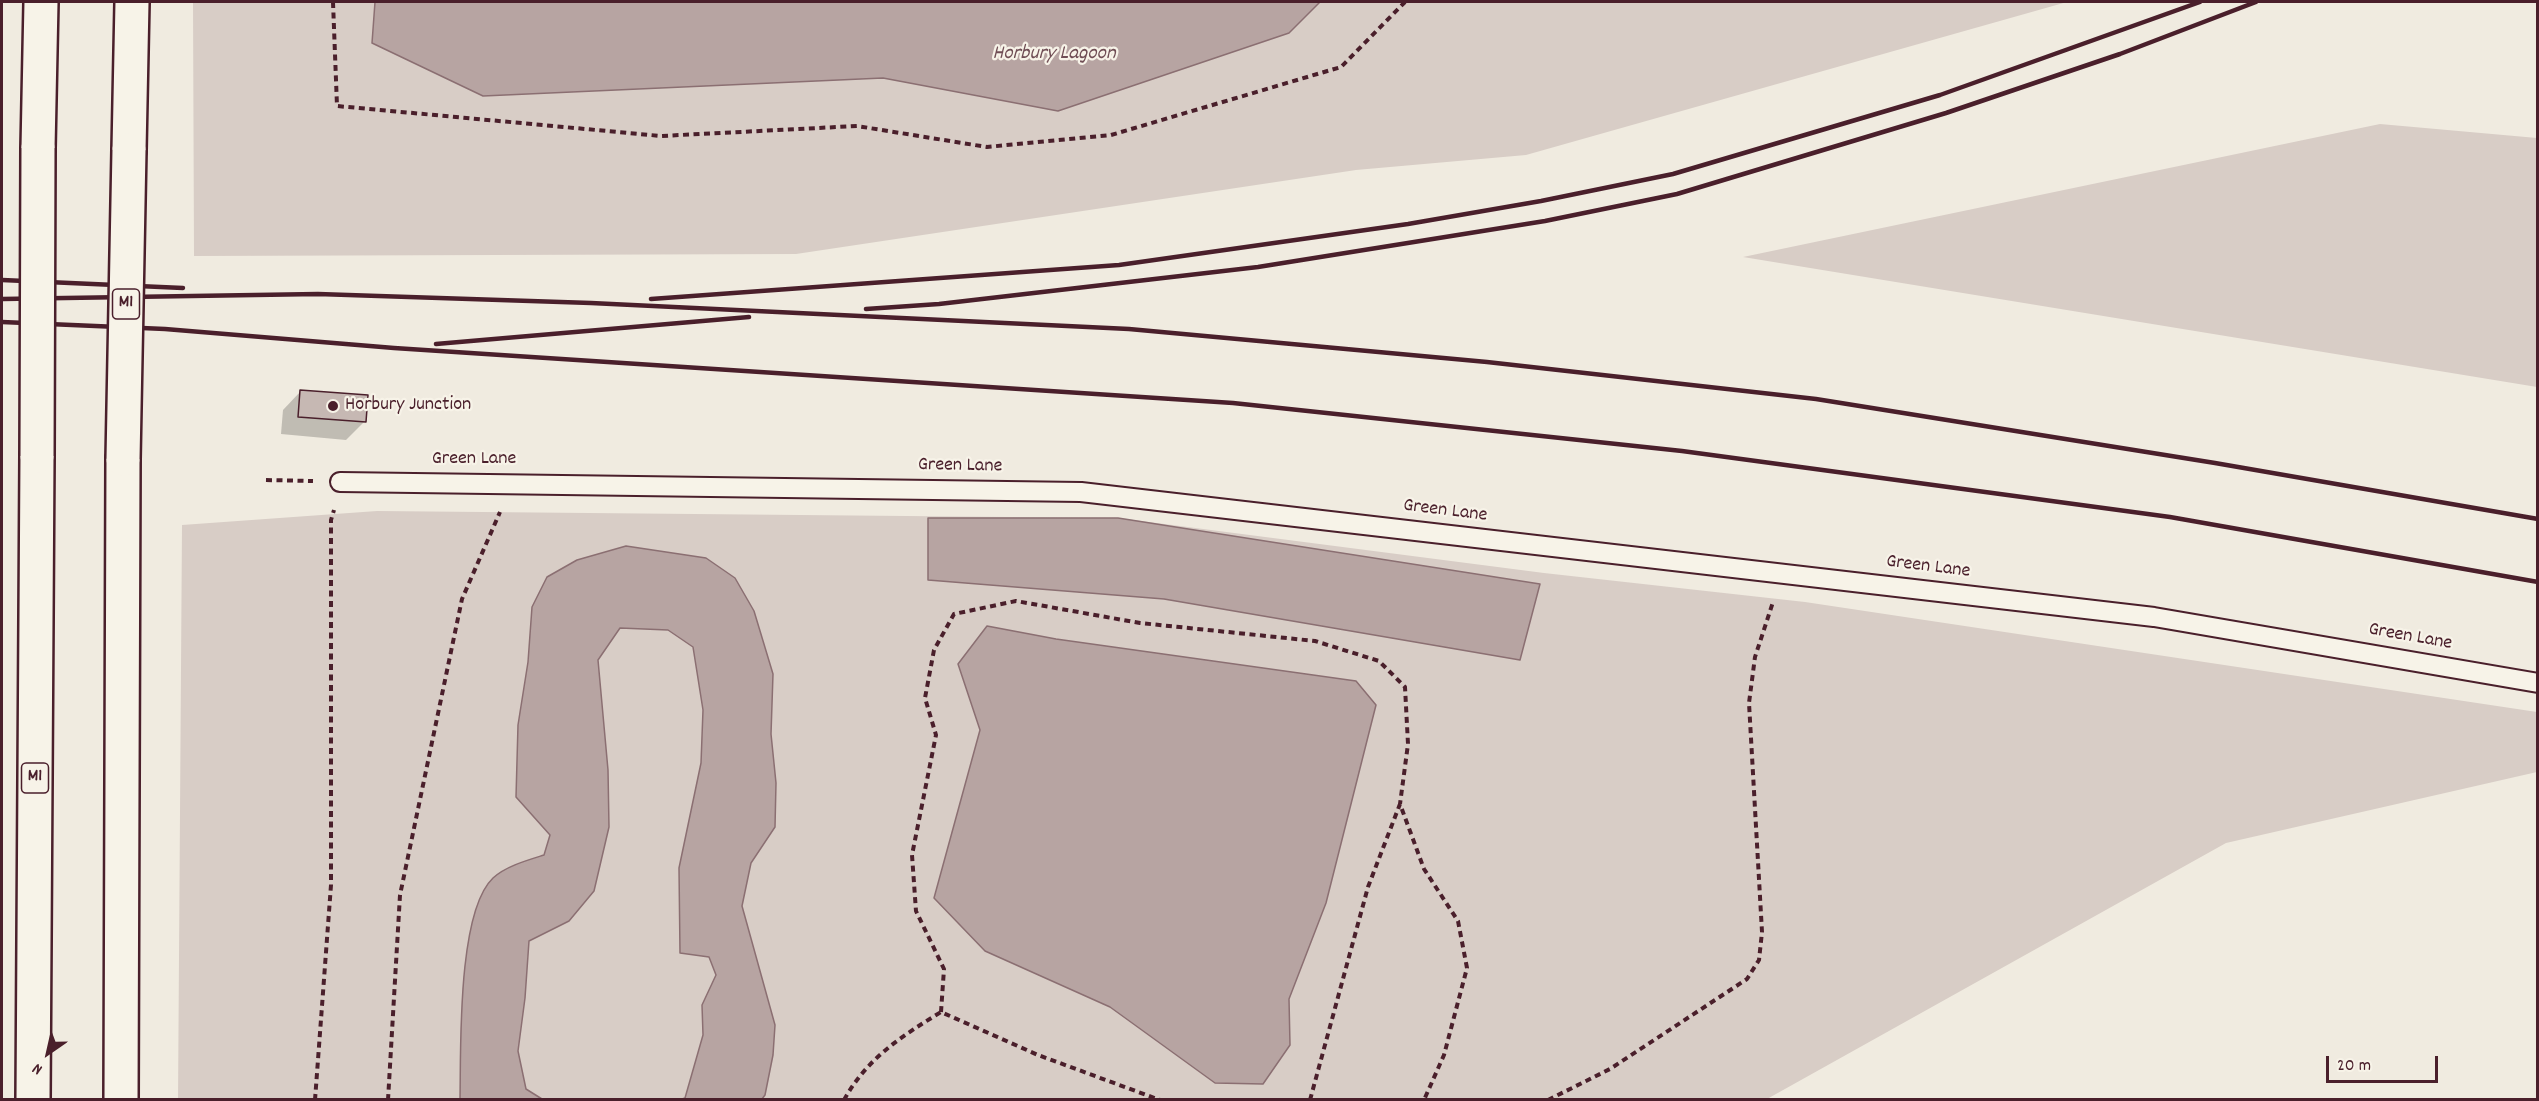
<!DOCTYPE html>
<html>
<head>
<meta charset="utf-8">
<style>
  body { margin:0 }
  #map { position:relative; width:2539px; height:1101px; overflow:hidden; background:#f0ebe0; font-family:Dekko,sans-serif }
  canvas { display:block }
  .frame { position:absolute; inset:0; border:3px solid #4a1f2b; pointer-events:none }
  .north { position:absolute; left:18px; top:1023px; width:60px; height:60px; -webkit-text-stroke:4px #f7f3e8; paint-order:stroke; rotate:214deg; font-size:16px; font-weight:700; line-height:24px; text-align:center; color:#4a1f2b }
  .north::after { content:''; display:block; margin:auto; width:21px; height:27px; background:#4a1f2b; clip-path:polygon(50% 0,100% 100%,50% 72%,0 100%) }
  .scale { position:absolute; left:2326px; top:1056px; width:112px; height:27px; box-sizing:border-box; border:3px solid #4a1f2b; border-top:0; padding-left:8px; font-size:18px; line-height:21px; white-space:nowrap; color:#4a1f2b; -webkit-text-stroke:4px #f7f3e8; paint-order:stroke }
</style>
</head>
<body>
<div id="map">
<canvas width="2539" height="1101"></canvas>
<div class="frame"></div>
<div class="north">N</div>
<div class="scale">20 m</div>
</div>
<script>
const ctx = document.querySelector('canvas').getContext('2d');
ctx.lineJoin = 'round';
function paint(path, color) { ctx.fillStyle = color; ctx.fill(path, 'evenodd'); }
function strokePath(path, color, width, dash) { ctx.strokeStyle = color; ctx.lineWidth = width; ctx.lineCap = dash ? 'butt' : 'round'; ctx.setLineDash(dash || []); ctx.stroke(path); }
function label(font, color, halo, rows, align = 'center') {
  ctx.font = font + ' Dekko,sans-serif'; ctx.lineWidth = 4.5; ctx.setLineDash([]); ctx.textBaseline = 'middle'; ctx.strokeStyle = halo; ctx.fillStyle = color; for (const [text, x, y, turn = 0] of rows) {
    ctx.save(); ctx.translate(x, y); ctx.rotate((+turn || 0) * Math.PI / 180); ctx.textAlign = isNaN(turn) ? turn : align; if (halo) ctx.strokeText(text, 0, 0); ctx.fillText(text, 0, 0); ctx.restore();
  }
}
const green = new Path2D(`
  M193 2H375L372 43 483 96 883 78 1058 111 1289 33 1320 2H2067L1526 155 1356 170 796 254 194 256Z
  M2380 124 2537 138V387L1743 257Z
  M377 511 1118 518 1544 573 1805 602 2537 712V772L2226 843 1767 1099 178 1100 182 525Z`);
const water = new Path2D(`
  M375 2H1320L1289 33 1058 111 883 78 483 96 372 43Z
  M928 518H1118L1540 584 1520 660 1164 599 928 580Z
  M626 546 706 558 735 578 754 611 773 674 771 734 776 783 775 827 751 863 742 906 775 1025 773 1055 765 1095 762 1099H682L685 1098 703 1035 702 1005 716 975 709 957 680 953 679 868 701 763 703 710 693 647 668 630 620 628 598 660 608 770 609 827 594 891 569 921 529 941 525 998 518 1051 526 1089 542 1099H460C461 1050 457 912 493 878 506 866 528 860 544 855L550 835 516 797 518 725 528 662 532 607 547 577 577 560Z
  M987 626 1056 639 1356 681 1376 705 1326 903 1289 999 1290 1045 1263 1084 1215 1083 1110 1007 985 951 934 898 980 730 958 664Z`);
const shadow = new Path2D(`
  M300 392 364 422 346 440 281 434 283 410Z`);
const building = new Path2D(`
  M300 390 368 395 366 422 298 417Z`);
const path = new Path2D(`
  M333 2 337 106 661 136 857 126 987 147 1111 135 1341 67 1405 2
  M266 480 313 481
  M941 1012 944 969 916 911 912 855 936 735 925 698 934 650 954 614 1016 601 1140 623 1315 641 1379 661 1405 687 1408 744 1400 804
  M315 1100 331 885V520L334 510
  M388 1100 400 895 462 599 500 512
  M844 1100C867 1058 902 1036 941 1012L1038 1055 1160 1100
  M1310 1100 1368 887 1400 804 1424 869 1458 921 1467 968 1444 1055 1424 1100
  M1548 1100 1610 1069 1747 979 1759 960 1762 932 1749 703 1755 657 1773 602`);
const lane = new Path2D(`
  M340 482 1081 492 2154 617 2538 683`);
const highway = new Path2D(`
  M38 148 41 2
  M129 150 132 2
  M33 1100 37 456
  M121 1100 123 459`);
const rail = new Path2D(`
  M2 280 183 288
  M2 299 318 294 591 303 1129 329 1487 362 1816 399 2215 463 2538 519
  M651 299 1119 265 1408 224 1541 201 1673 174 1940 95 2200 2
  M866 309 939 304 1258 267 1545 221 1677 194 1946 113 2120 54 2256 2
  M2 322 165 329 394 348 1233 403 1682 451 2170 517 2538 582
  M436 344 749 317`);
const highwayBridge = new Path2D(`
  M37 456 38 148
  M123 459 129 150`);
const markers = [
  [333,406,6,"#4a1f2b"]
];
const shields = [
  [126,304,27],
  [35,778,27]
];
const shieldNames = [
  ["M1",126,304],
  ["M1",35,778]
];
const poiNames = [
  ["Horbury Junction",345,406]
];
const streetNames = [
  ["Green Lane",474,460],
  ["Green Lane",960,467,1],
  ["Green Lane",1445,512,7],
  ["Green Lane",1928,568,7],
  ["Green Lane",2410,638,10]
];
const waterNames = [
  ["Horbury Lagoon",1054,55]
];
paint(green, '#d8cdc6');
paint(water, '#b7a4a2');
strokePath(water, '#8b6f72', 1.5);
paint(shadow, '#0003');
paint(building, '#c6b8b3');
strokePath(building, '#4a1f2b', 1.5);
strokePath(lane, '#4a1f2b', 22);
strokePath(highway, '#4a1f2b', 38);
strokePath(path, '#4a1f2b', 4, [6, 4.5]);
strokePath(lane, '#f7f3e8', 18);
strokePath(highway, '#f7f3e8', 33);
strokePath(rail, '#4a1f2b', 4.5);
strokePath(highwayBridge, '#4a1f2b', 38, []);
strokePath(highwayBridge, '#f7f3e8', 33);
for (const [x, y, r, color] of markers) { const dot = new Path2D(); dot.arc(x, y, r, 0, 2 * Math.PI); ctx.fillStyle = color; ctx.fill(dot); strokePath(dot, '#f7f3e8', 2); }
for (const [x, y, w] of shields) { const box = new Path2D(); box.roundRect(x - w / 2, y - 15, w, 30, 4.5); ctx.fillStyle = '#f7f3e8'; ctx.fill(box); strokePath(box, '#4a1f2b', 1.5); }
label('bold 18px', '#4a1f2b', null, shieldNames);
label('20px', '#4a1f2b', '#f7f3e8', poiNames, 'left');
label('20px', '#4a1f2b', '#f7f3e8', streetNames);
label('italic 21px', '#704e55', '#f7f3e8', waterNames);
</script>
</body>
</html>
